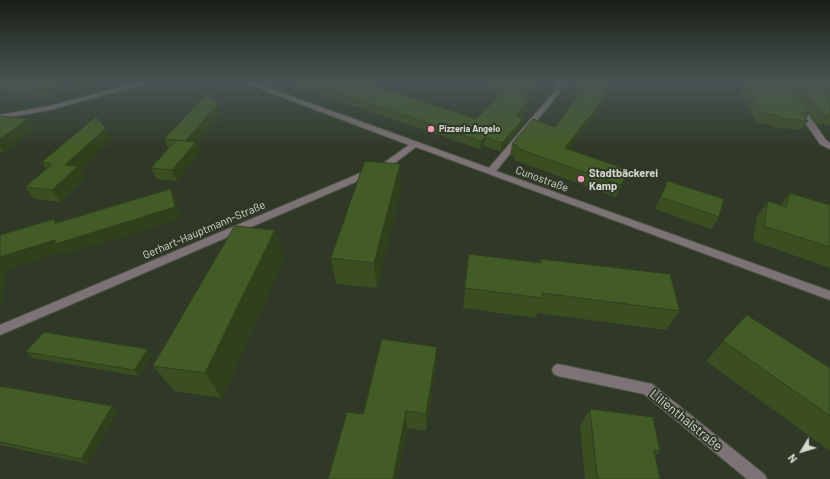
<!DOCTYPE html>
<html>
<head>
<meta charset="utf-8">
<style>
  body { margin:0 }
  #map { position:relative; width:830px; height:479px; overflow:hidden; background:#303928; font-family:Barlow,sans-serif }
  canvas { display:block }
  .north { position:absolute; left:782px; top:431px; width:40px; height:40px; -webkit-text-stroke:3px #303928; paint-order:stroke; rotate:232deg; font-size:11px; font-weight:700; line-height:16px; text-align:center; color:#d4d9cf }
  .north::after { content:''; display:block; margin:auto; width:14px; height:18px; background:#d4d9cf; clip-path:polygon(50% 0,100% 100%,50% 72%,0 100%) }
</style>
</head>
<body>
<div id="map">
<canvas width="830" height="479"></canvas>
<div class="north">N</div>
</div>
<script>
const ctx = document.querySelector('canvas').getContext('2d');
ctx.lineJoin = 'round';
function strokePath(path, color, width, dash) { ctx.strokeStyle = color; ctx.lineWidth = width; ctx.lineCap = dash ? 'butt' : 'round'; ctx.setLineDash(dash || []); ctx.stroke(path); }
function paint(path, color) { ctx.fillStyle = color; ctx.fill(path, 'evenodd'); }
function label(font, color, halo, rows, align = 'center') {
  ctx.font = font + ' Barlow,sans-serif'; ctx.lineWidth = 4; ctx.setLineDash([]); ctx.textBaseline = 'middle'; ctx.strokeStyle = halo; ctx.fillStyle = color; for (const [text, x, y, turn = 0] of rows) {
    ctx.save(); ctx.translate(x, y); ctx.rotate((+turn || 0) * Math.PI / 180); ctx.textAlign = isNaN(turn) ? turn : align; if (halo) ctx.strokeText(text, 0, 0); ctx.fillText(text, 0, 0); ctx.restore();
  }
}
const minor = new Path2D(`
  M140 82H152L49 110 0 119V115L49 106Z
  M242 82H252L489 168 554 92 556 84 554 82H561L562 84 559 93 496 171 830 291V300L416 147 388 168 0 335V325L382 164 409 145Z
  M796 106H802L826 140 830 143V149L820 144 795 108Z
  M558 364 652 384 764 474 767 479H747L644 394 558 376 554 374 552 370 554 366Z`);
const wall = new Path2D(`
  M0 82H102L97 86 71 84 53 97 0 92Z
  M292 82H364L476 119 500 96 489 92 490 84 492 82H542L529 98 530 99 528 107 520 118 522 127 501 152 484 146 480 149 293 85Z
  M744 82H830V125L816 124 809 114 806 119 808 121 801 130 772 127 770 125 757 123 739 91Z
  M576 84H605L611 85 608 96 586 129H585L569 150 629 170 625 181 616 197 514 160 515 157 510 155 512 144 555 127 578 96 573 95Z
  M222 114 197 143 200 152 177 181 157 179 151 168 168 148 164 139Z
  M0 116 35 130 4 152H0Z
  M112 139 80 170 85 178 61 202 34 199 25 187 46 169 42 162Z
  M668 181 719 217 711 229 655 209 662 193Z
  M401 189 377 288 336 284 331 258Z
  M790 193 830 205V268L753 241 757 217 768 201 780 205Z
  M469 254 540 263 541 259 680 311 666 330 537 313 536 318 463 308Z
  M284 259 222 398 174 391 153 366Z
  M747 315 830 368V451L706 361Z
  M148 349 152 354 139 376 33 358 26 352Z
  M436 366 426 431 407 428 397 479H328L363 414Z
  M0 386 112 406 118 411 87 464 0 445Z
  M590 409 660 451 655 456 660 479H585L580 426Z`);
const shadedWall = new Path2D(`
  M56 82H70L71 84 53 97 48 88Z
  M95 82H102L97 86Z
  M537 82H542L522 106 524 97Z
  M611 85 608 96 586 129 589 118Z
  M530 99 528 107 514 125 516 116Z
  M218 104 222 114 197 143 200 152 177 181 172 170 185 141Z
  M588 118 585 129 562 159 565 148Z
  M28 119 35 130 4 152 0 147V139Z
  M523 119 522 127 501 152 502 143Z
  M106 128 112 139 80 170 85 178 61 202 52 190 65 165Z
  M485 137 484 146 480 149 481 141Z
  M400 164 401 189 377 288 374 263Z
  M629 170 625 181 616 197 621 185Z
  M171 189 176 200 181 219 64 255 62 252 5 270 3 303 0 304V257L55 240Z
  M275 230 284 259 222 398 205 373Z
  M437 347 436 366 426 431V414Z
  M148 349 152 354 139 376 134 370Z
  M112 406 118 411 87 464 81 459Z
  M406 411 407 428 397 479H393Z`);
const building = new Path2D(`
  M0 82H56L48 88 0 83Z
  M308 82H364L476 119 506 89 490 84 492 82H537L524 97 530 99 516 116 523 119 502 143 485 137 481 141Z
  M578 82H602L611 85 589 118H588L565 148 629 170 621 185 516 148 518 146 512 144 533 119 555 127 585 87 576 84Z
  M744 82 761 84 760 82H787L810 113 800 112 808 121 778 118 776 115 763 114Z
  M798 82H830V115H823Z
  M207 94 218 104 185 141 196 142 172 170 151 168 176 140 185 141 164 139Z
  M0 116 28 119 0 139Z
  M96 117 106 128 65 165 78 166 52 190 25 187 52 164 42 162Z
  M365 161 400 164 374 263 331 258Z
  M668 181 724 199 719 217 661 197Z
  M171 189 175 207 55 244V240L0 257V235L54 219 55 223Z
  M790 193 830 205V247L764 226 768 201 786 207Z
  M235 226 275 230 205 373 153 366Z
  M469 254 541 263V259L670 274 680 311 542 293V298L465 288Z
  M747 315 830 368V416L723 341Z
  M44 332 148 349 134 370 26 352Z
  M382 339 437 347 426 414 406 411 393 479H328L347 412 363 414Z
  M0 386 112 406 81 459 0 442Z
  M590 409 653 417 660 451 654 450 660 479H598Z`);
const markers = [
  [431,129,4,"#f09ab4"],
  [581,179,4,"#f09ab4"]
];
const farPoinames = [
  ["Pizzeria Angelo",439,129]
];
const poiNames = [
  ["Stadtbäckerei",589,173],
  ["Kamp",589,186]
];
const streetNames = [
  ["Cunostraße",542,179,20],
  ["Gerhart-Hauptmann-Straße",204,230,-23]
];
const nearStreetnames = [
  ["Lilienthalstraße",686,420,39]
];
strokePath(minor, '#4e5646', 2);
paint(minor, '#7d7275');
paint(wall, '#3a4e22');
paint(shadedWall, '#2f401b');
paint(building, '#435b27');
strokePath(building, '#2f401b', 1);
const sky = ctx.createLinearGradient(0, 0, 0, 149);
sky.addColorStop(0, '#1a1f16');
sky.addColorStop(0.55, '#485453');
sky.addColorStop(1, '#48545300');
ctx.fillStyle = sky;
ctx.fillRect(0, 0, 830, 149);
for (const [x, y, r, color] of markers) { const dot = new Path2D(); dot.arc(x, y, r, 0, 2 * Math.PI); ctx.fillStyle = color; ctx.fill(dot); strokePath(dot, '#303928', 1.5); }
label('bold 9px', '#d4d9cf', '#303928', farPoinames, 'left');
label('bold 11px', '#d4d9cf', '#303928', poiNames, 'left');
label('11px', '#d4d9cf', '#303928', streetNames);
label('13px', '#d4d9cf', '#303928', nearStreetnames);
</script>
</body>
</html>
